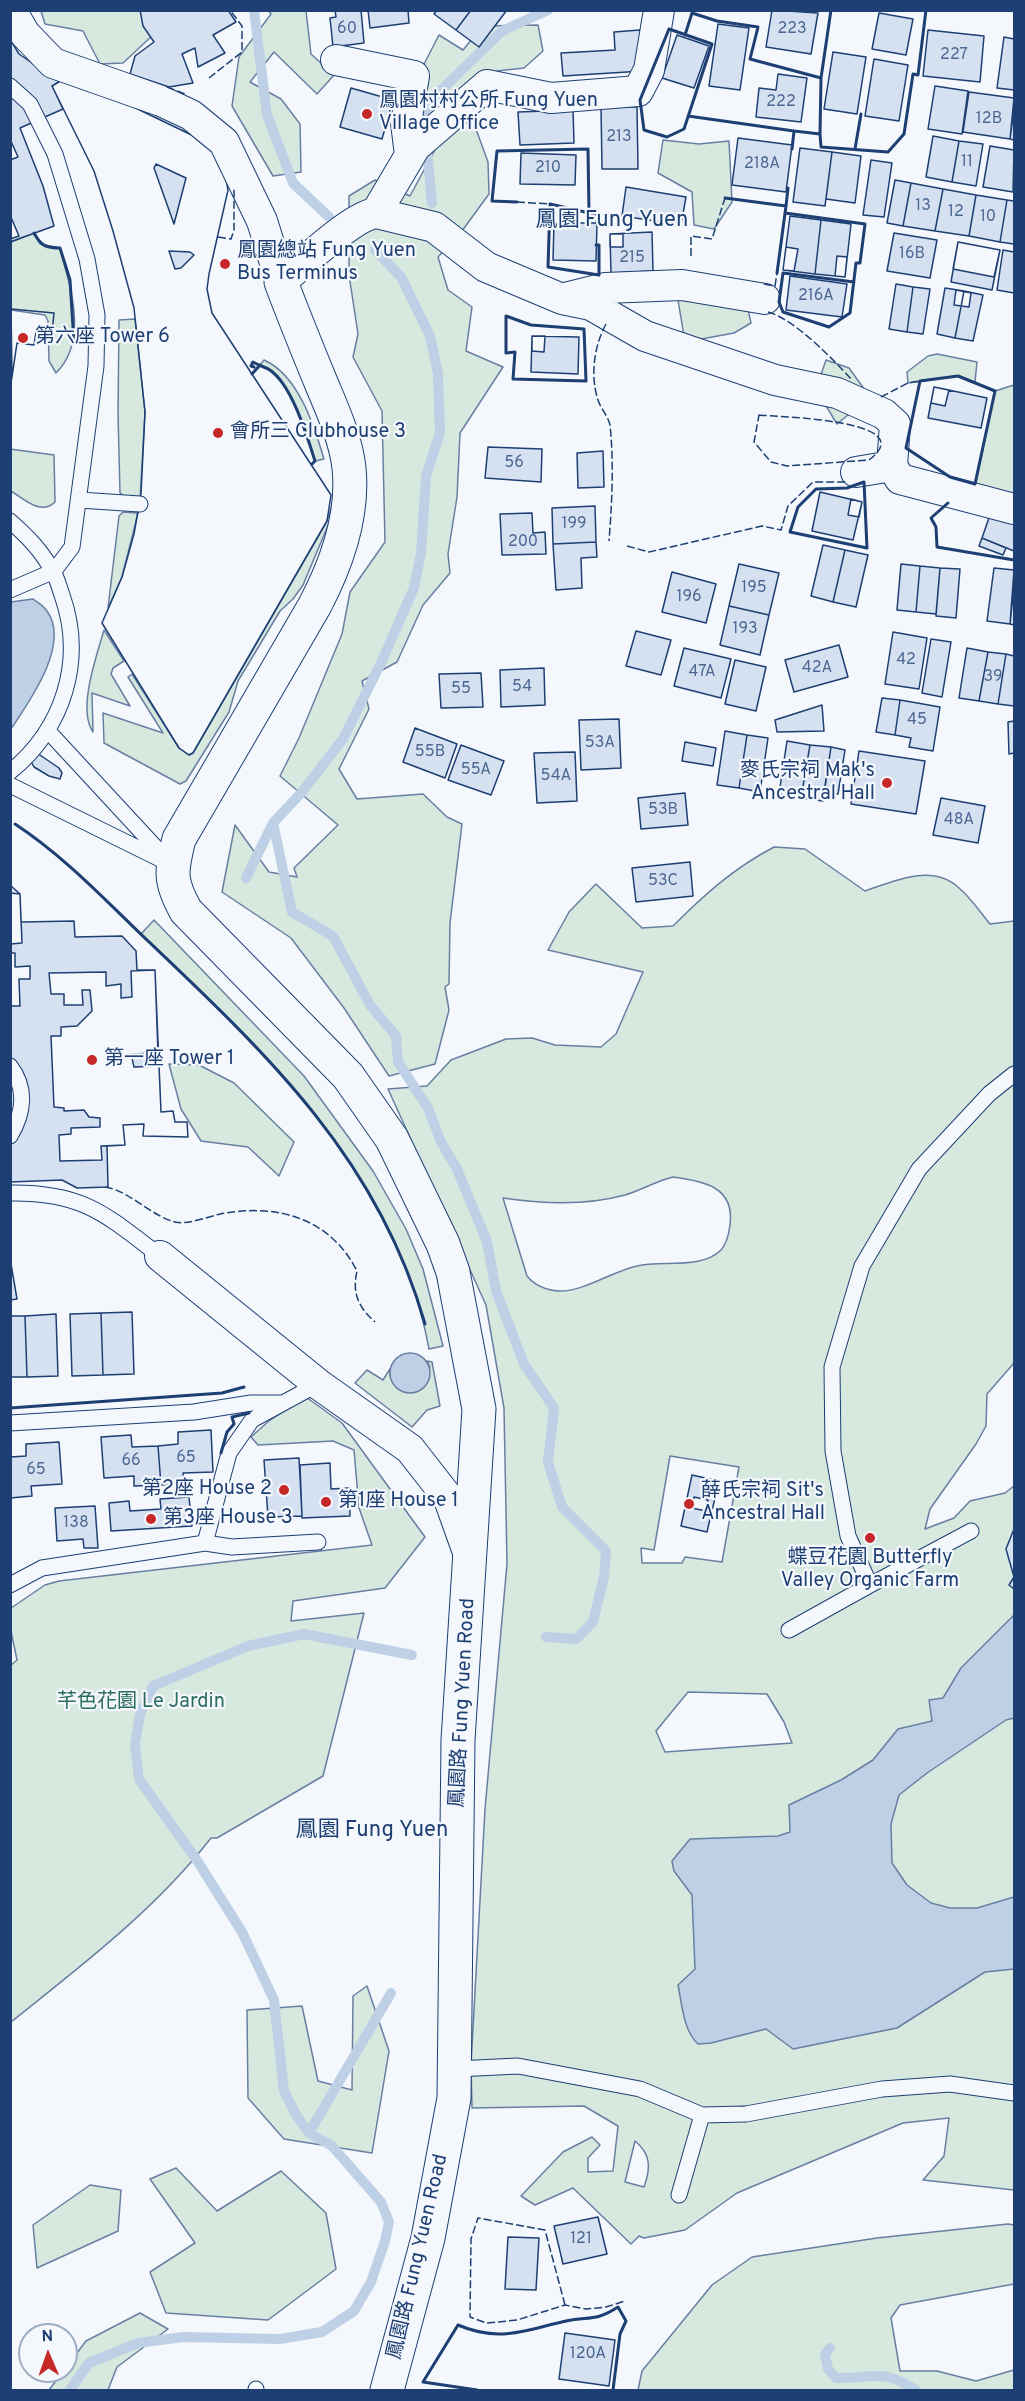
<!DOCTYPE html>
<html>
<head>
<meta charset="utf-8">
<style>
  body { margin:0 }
  #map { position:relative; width:1025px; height:2401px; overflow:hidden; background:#f4f7fb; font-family:Overpass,sans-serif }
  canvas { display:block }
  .frame { position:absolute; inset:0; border:12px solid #1d3f73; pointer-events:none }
  .north { position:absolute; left:18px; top:2323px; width:60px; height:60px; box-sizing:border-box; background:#f4f7fb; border:2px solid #9eadc5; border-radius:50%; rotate:358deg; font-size:16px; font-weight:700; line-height:24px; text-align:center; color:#1d3f73 }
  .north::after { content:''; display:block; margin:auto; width:21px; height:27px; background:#c62828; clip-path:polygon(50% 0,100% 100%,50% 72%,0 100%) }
</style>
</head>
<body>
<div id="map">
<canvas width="1025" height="2401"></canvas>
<div class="frame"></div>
<div class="north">N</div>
</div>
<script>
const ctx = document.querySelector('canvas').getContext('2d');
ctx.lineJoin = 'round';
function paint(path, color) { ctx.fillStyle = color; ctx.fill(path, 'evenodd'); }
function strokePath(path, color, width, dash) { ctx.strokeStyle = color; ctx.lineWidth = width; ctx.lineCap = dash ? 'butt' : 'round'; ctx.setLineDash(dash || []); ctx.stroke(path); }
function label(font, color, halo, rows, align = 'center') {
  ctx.font = font + ' Overpass,"Noto Sans TC",sans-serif'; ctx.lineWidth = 4.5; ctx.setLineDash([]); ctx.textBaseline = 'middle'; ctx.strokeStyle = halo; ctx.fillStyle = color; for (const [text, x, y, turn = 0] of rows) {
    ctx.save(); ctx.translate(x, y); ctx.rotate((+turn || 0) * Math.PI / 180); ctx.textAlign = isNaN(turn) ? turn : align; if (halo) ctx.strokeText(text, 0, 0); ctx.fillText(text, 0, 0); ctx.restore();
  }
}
const green = new Path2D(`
  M41 11H143L153 35 123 63 100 64 83 31 45 24Z
  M269 11H306L311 54 334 75 317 94 274 52 250 82 281 99 300 124 301 172 273 176 232 106 239 57 271 14Z
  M538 25 543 51 524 68 497 71 451 103 477 132 488 162 489 194 459 235 438 257 448 290 472 307 466 351 503 367 460 433 457 497 448 554 450 573 423 605 397 662 362 681 369 709 339 769 357 799 423 794 447 817 462 824 450 923 449 984 445 987 449 1010 435 1064 389 1076 344 1008 291 938 222 892 235 825 269 872 297 877 294 868 338 825 280 776 299 738 342 634 350 592 385 542 382 411 353 357 358 334 349 275V196L375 180 410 196 445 131 407 97 439 35 463 50 483 26Z
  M663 140 699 144 729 141 732 202 714 229 694 225 692 192 658 173Z
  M34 233 40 244 60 248C70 287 89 340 56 373L49 361 48 321 45 315 11 310V242Z
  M742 282 751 323 734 333 685 342 677 294Z
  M135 319 145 412 140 499 126 497 120 493 118 414 119 320Z
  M937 354 977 362 975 382 958 376 908 383 907 372 928 356Z
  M264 360C298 375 314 425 324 459L315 461C304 429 293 380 260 365Z
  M826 360 849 368 870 397 837 424 816 389Z
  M1014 385V500L973 496 995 391Z
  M10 449 54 455 55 502C41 516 24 499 11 491Z
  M332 505 329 523 303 585 293 599 280 611 238 681 229 712 186 781 180 784 104 743 103 713 163 733 128 677 132 674 179 748 189 755 193 753 327 521Z
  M123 512 138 513 122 577 108 608 119 516Z
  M104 630 124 661 113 668 111 674 130 706 92 693 93 732C77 709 97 655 104 630Z
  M774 847 805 849 865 891C894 881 932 863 959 888 971 898 980 912 990 924L1014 921V1363L987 1394 986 1426 976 1444 930 1509 925 1529 954 1518 970 1501 1005 1493 1014 1486V2190L923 2180 944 2156 949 2118 903 2123 737 2193 685 2230 644 2238 639 2236 631 2244 573 2188 535 2205 521 2196 563 2152 592 2137 600 2145 588 2158V2172L613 2171 618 2126 584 2106 472 2108 471 2065 485 1809 507 1564 504 1408 486 1305 388 1089 427 1086 451 1060 506 1039 532 1038 555 1045 601 1047 616 1034 643 972 548 950 569 912 596 884 642 928 673 926C705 894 734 868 774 847ZM673 1177C704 1181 735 1187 730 1225 729 1233 727 1243 721 1250 701 1270 662 1260 637 1266 613 1271 583 1292 559 1291 546 1290 535 1286 527 1276L503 1198C543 1204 585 1206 625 1195 642 1190 656 1181 673 1177ZM670 1456 739 1467 722 1562 685 1557 682 1563H642L641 1548 654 1550ZM688 1692 767 1694 784 1722 792 1743 665 1752 656 1731ZM635 2141C651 2154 651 2168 644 2187L625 2182Z
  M154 920 304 1076 373 1171 406 1229 423 1269 443 1346 429 1349C397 1174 265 1051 141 934Z
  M169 1064 199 1065 234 1083 294 1142 279 1176 248 1147 201 1141 181 1109Z
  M427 1361 432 1362 440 1406 427 1410 412 1427 355 1383 367 1370 383 1380 390 1369V1376L430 1367Z
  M306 1397 342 1423 425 1537 385 1588 293 1601 291 1621 364 1613 323 1776 217 1838H211C155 1910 82 1965 11 2022L10 1666 17 1660 11 1631V1608L45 1585 59 1581 372 1545 359 1508 354 1450 333 1441 258 1445 251 1437 270 1420Z
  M367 1986 389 2051 372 2153 284 2139 248 2098 247 2010 302 2006 318 2081 352 2090 353 1996Z
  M176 2168 217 2211 281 2171 326 2213 336 2269 268 2320 166 2313 150 2272 195 2243 150 2179Z
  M90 2185 121 2190 118 2231 37 2268 33 2225Z
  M1008 2224 1014 2225V2284L900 2305 891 2318 900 2371H937L976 2381 1014 2370V2390H638L642 2371 712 2285 752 2257 877 2238Z
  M140 2313 168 2329 117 2367 108 2390H49L86 2341Z`);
const water = new Path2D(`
  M33 599C37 602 44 606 47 611 71 644 29 702 11 729V602Z
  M390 1373a20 20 0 1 1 40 0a20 20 0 1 1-40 0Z
  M1014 1615V1718L1006 1720 927 1773 899 1795 891 1824 892 1863 907 1885 931 1903 950 1908H977L1014 1897V1969L985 1972 897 2028 793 2049 766 2029 711 2043 698 2044C683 2030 682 2004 678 1985L695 1969 692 1895 674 1871 672 1861 690 1839 778 1836 790 1832 789 1805 841 1780 873 1760 898 1729 932 1721 929 1700 943 1698 961 1668Z`);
const stream = new Path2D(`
  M254 10 267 115 293 183 329 217
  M432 203 424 118 432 99 502 31 548 10
  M273 823 292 912 333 936 370 1005 396 1036 398 1062 428 1108 441 1142 457 1169 487 1242 496 1291 524 1364 554 1408 548 1462 562 1507 606 1551 604 1577 593 1622 576 1639 546 1637
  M246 878 273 823 302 792 343 739 381 663 414 588 421 553 426 476 440 433 438 374 430 336 401 277 375 250
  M309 2133 391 1993
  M830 2348 825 2355 828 2369 836 2378C874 2379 879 2367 916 2390
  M70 2390 89 2363 138 2343 183 2337 280 2339 322 2332 354 2311 371 2282 385 2241 389 2222 381 2202 332 2146 309 2133 296 2115 284 2091 274 2000 259 1968 242 1932 198 1862 139 1779 135 1744 140 1714 153 1686 248 1646 304 1634 412 1655`);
const building = new Path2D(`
  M140 10H228L236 22 213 35 225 53 198 67 195 48 182 54 193 83 169 87 130 74 135 56 154 42 143 26Z
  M335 10H361L364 43 333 47 330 18 336 17Z
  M368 10H408L409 23 370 28Z
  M437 10H471L456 30 434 14Z
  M471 10H507L479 47 456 30Z
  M772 10 818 13 811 54 766 47Z
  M879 13 913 19 906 55 872 49Z
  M718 24 749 28 740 90 709 86Z
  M640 30 643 71 563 76 561 53 615 50 614 32Z
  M928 30 984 36 980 82 923 76Z
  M677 35 709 46 694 88 662 78Z
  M1004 37 1014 39V90L997 88Z
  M10 39 19 54 41 69 65 78 52 86 63 109 20 128 43 186 54 226 10 242Z
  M833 52 866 57 857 114 824 109Z
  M874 59 908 65 899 121 865 116Z
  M778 74 807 78 801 122 756 117 759 88 776 90Z
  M69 76 202 140 221 152 228 190 209 274 207 289 212 313 331 495 327 521 193 753 189 755 179 748 102 623 122 577 134 534 141 494 145 412 134 308 113 231 94 171 52 86ZM156 164 186 178 174 224 154 168ZM169 251 190 252 194 255 181 268 175 269Z
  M69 76 202 140 221 152 228 190 209 274 207 289 212 313 331 495 327 521 193 753 189 755 179 748 102 623 122 577 134 534 141 494 145 412 134 308 113 231 94 171 52 86Z
  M935 86 968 91 962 134 928 129Z
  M351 88 393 100 382 139 340 127Z
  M969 92 1014 98 1010 139 963 132Z
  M601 107H637L638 169H602Z
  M573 110 574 143 520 145 518 112Z
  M1014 110V140L1010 139Z
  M933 136 959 141 952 182 926 177Z
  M738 138 792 145 786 192 732 185Z
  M10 139 18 157 10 160Z
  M959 141 983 144 976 186 952 182Z
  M990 146 1014 150 1013 192 983 187Z
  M800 148 832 152 825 206 793 202Z
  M832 152 861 156 855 203 826 199Z
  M521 153 576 155 575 185 520 184Z
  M871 160 892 163 884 217 863 215Z
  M895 180 911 183 903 226 887 223Z
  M911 183 943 189 935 231 903 226Z
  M626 187 686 197 681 225 622 216Z
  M943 189 976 195 969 236 935 231Z
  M976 195 1007 200 1000 242 969 236Z
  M1007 200 1014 201V244L1000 242Z
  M10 215 19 236 10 239Z
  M790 216 821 220 815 274 783 270Z
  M821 220 851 224 845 277 815 274Z
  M554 223H597L596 261 553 260Z
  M652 232 653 271 611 273 610 234Z
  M894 233 937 240 930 278 887 271Z
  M610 234H623V247H610Z
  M958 242 1000 250 994 277 953 269Z
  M958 242 1000 250 992 290 951 282Z
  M786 247 798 249 794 271 783 270Z
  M1003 250 1014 252V293L997 290Z
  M837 256 847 257 845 277 835 276Z
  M790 276 847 284 842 317 786 310Z
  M896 284 913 287 907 332 889 329Z
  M913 287 930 289 923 334 907 332Z
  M945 288 964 291 955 338 937 334Z
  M956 290 971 293 969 307 954 305Z
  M964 291 983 295 973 341 955 338Z
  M11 309 54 313 52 333 36 332 34 345 17 343 12 377Z
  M11 309 54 313 52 333 36 332 34 345 17 343 10 390Z
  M532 336H545L544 352 532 351Z
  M532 336 579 337 578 374 531 372Z
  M934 387 949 390 945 406 931 403Z
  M934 387 987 398 981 428 928 418Z
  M488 447 542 449 541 482 485 478Z
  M603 451 604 487 578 488 577 453Z
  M820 492 862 502 853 540 812 531Z
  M851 499 862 502 859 517 848 515Z
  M595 506 596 542 553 544 552 508Z
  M991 512 1014 521V551L982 538Z
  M532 513 533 533 545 532 546 554 502 555 500 514Z
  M982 538 1006 548 1003 555 979 546Z
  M596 542 597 557 581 558 582 588 556 590 553 544Z
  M823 545 845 550 833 602 811 596Z
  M845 550 868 555 856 607 833 602Z
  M739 564 779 573 769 615 729 606Z
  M901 564 920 566 916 612 897 610Z
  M920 566 940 568 936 614 916 612Z
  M940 568 960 569 956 618 936 616Z
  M994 568 1014 570 1010 624 987 621Z
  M672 572 716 584 706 623 662 612Z
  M1014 587V625L1010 624Z
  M729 606 769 615 760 655 720 645Z
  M636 631 671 640 661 675 626 666Z
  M893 632 927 638 919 689 885 684Z
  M931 639 951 642 942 697 922 693Z
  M839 645 848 677 794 692 785 660Z
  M684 648 731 659 721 698 674 686Z
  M967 648 988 652 979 701 959 698Z
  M988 652 1006 654 998 704 979 701Z
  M1006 654 1014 656V706L998 704Z
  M735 660 766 667 756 711 725 704Z
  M544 668 545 705 501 707 500 670Z
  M481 673 483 707 441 708 439 674Z
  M882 698 900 700 895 735 876 732Z
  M900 700 940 707 933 751 909 747 911 738 895 735Z
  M822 705 824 731 777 732 775 720Z
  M619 719 621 768 581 770 579 720Z
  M1014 721V753L1009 754 1008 722Z
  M415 728 457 744 445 778 403 762Z
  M725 731 747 735 739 788 717 785Z
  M747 735 768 738 760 792 739 788Z
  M787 741 810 745 801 798 779 794Z
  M685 742 716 748 713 766 682 761Z
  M461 745 504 761 491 795 448 780Z
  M810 745 831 747 823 801 801 798Z
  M831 747 845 750 838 794 824 792Z
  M859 751 925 761 916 814 851 804Z
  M575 752 577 801 537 803 534 753Z
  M37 753 59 768 62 773 60 779 49 776 34 767 30 760Z
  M685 793 688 825 641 829 638 798Z
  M941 798 985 806 978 843 933 835Z
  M690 862 693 896 636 902 632 868Z
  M10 885 20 894 21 922 74 921 75 937 122 936 136 951 137 970H155L161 1112 173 1111 175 1122H187L188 1137 143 1136 144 1124 123 1125 125 1145 107 1146 108 1187 77 1188 62 1180 10 1182Z
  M10 893 20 894 22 943 10 944Z
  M10 953H15V967L30 966V979H19L20 1006H10Z
  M155 970 158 1053 131 1054 134 1067 159 1066 161 1112 173 1111 175 1122H187L188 1137 143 1136 144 1124 123 1125 125 1145 101 1146 102 1160 60 1161 59 1135 71 1134V1128L100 1127V1118L89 1117 84 1110 64 1111V1108L54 1107 51 1036H61V1027L77 1026 92 1011 90 990H82L83 1005H64V994H51L49 973 106 972V986L121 984V998L132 997 131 971Z
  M10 1258 17 1299 10 1300Z
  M132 1312 134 1374 103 1375 101 1313Z
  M101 1313 103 1375 72 1376 70 1314Z
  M56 1314 58 1376 27 1377 25 1316Z
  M10 1316H25L27 1377H10Z
  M211 1430 213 1472 183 1473 184 1484 161 1485 158 1446 178 1444V1432Z
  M131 1435 132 1447 158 1446 161 1485 134 1486V1476L104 1478 101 1437Z
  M59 1442 62 1484 31 1486 32 1496 10 1498V1457L26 1456V1444Z
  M299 1458 302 1516 268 1517 264 1460Z
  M330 1463 331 1489 349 1488 350 1516 302 1518 300 1465Z
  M692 1475 719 1481 707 1532 681 1526ZM694 1497 708 1500 706 1511 692 1508Z
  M189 1497 192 1526 111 1531 109 1503 129 1501 130 1511 161 1509 160 1499Z
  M95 1506 98 1548H84L83 1539 57 1541 55 1508Z
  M1014 1529V1589L1009 1585 1014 1577 1006 1549Z
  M598 2217 607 2254 563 2264 554 2226Z
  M508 2237 539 2238 536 2290 505 2289Z
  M565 2333 615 2340 609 2386 559 2379Z`);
const lane = new Path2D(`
  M10 86 30 104 55 154 87 259 97 315 96 366 72 547 54 571 10 590
  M79 500 140 504
  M10 521C27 536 41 550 52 570 57 577 59 587 62 595 85 660 64 728 10 772
  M48 731 172 865
  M10 785 164 861
  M10 1066C27 1088 24 1113 10 1136
  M10 1193C83 1192 105 1214 160 1256
  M10 1423 194 1412 251 1403H282
  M205 1543 229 1453 252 1420 318 1384
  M10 1585 42 1568 205 1543 232 1547 318 1542
  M870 1585 971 1531
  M789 1630 870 1585 848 1536 833 1451 832 1367 862 1266 919 1169 989 1094 1014 1074
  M456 2069 518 2066 640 2089 702 2115 746 2114 882 2089 950 2084 1014 2093
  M679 2195 702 2115
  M256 2389V2390`);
const street = new Path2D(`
  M11 10 25 34 53 63 161 101 191 115 224 142 262 221 281 282C301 265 352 216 376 213L434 227 486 267 562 299 591 305 645 336 775 380 837 393 884 414 895 424 892 466 856 472
  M336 60 414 76 406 123 410 155
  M376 213 415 147 487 85 551 98 638 91 649 70 659 10
  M565 298 605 288 682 285 765 299
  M892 466 900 479 1014 509
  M160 1256 318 1384 410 1449 449 1499 469 1555`);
const secondary = new Path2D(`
  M281 282C294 317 308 351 322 385 333 411 346 440 349 468 354 516 337 563 315 605L179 839C171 871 169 881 186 911L348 1076 392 1139 443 1244 453 1272 479 1409 458 1740 454 2098 428 2238 387 2390`);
const fence = new Path2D(`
  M209 78 242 52V26L230 10
  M167 87 185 94
  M517 202 550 204
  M218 237 231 239 234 230V189
  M691 256V236L712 239 725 198
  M764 284 775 286 777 273
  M768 312C794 319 833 359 851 379
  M606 324C594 346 590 376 598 400 601 409 608 416 610 425 614 463 612 503 609 541
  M881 397 908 383 920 381
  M759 415C774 417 924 419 869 460L787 466 771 462 754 442Z
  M627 546 649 552 762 526 781 530 788 506 813 482H847
  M105 1187C130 1191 151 1216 175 1222 187 1225 208 1217 220 1214 277 1203 330 1218 357 1271 352 1293 358 1307 375 1322
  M565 2305 545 2230 478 2218 471 2239 470 2317 486 2323 498 2322 517 2320 565 2305 586 2309 606 2307 625 2301`);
const wall = new Path2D(`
  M669 29 712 44 684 129 667 137 644 130 640 100Z
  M685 35 692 13 717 21 758 27 750 59 821 78 820 134
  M821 78 831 10
  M688 116 794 131
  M792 149 794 131 820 134 821 147 888 152 904 134 913 74 918 75 926 10
  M855 149 861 114
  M725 198 786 206 777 273
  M517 202 492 201 497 151 588 149 589 213
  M786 206 788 188
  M785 213 865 224 860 263H856L850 313 829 327 783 312 779 302 783 273 854 282
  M34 233C41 246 46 248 60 248L70 280 74 343
  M596 245H599V275L548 267 550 204 598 215 597 223
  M506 316 531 325 584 329 586 381 513 379 515 352 506 353Z
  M254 367 251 366 253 362C258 365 265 367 270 370 292 385 307 436 315 461L312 464
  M252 374 260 365
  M958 376 995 391 975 484 950 477 906 448 920 381Z
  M864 482 867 548 790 532 798 507 816 489 847 488Z
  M948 503 931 518 936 527 937 547 1014 560
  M15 824C64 856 106 901 148 941 269 1056 378 1159 425 1324
  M10 1408 222 1393 244 1387
  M221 1453 227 1432 234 1424 232 1417 249 1413
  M477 2390 423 2382 458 2325C500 2343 525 2330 566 2321 589 2316 595 2322 618 2307L626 2321 620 2334 613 2390`);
const markers = [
  [367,114,6,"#c62828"],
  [225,264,6,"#c62828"],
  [23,338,6,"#c62828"],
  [218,433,6,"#c62828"],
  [887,783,6,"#c62828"],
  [92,1060,6,"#c62828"],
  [284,1490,6,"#c62828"],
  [326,1502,6,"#c62828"],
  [689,1504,6,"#c62828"],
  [151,1519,6,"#c62828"],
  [870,1538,6,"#c62828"]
];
const numberNames = [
  ["60",347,30],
  ["223",792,30],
  ["227",954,56],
  ["222",781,103],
  ["12B",989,120],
  ["213",619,138],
  ["11",967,163],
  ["218A",762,165],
  ["210",548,169],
  ["13",923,207],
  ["12",956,213],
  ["10",988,218],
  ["16B",912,255],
  ["215",632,259],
  ["216A",816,297],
  ["56",514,464],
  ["199",574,525],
  ["200",523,543],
  ["195",754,589],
  ["196",689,598],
  ["193",745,630],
  ["42",906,661],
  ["42A",817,669],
  ["47A",702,673],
  ["39",993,678],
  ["54",522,688],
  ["55",461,690],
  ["45",917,721],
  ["53A",600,744],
  ["55B",430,753],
  ["55A",476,771],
  ["54A",556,777],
  ["53B",663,811],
  ["48A",959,821],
  ["53C",663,882],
  ["65",186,1459],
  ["66",131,1462],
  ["65",36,1471],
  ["138",76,1524],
  ["121",581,2240],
  ["120A",588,2355]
];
const poiNames = [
  ["鳳園村村公所 Fung Yuen",379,102],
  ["Village Office",379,125],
  ["鳳園總站 Fung Yuen",237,252],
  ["Bus Terminus",237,275],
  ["第六座 Tower 6",35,338],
  ["會所三 Clubhouse 3",230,433],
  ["麥氏宗祠 Mak's",875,772,"right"],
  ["Ancestral Hall",875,795,"right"],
  ["第一座 Tower 1",104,1060],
  ["第2座 House 2",272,1490,"right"],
  ["薛氏宗祠 Sit's",701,1492],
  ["Ancestral Hall",701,1515],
  ["第1座 House 1",338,1502],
  ["第3座 House 3",163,1519],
  ["蝶豆花園 Butterfly",870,1559,"center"],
  ["Valley Organic Farm",870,1582,"center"]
];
const parkNames = [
  ["芊色花園 Le Jardin",141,1703]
];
const streetNames = [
  ["鳳園路 Fung Yuen Road",464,1703,-87],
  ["鳳園路 Fung Yuen Road",419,2257,-77]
];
const quarterNames = [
  ["鳳園 Fung Yuen",612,222],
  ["鳳園 Fung Yuen",372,1832]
];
paint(green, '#d7e8df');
strokePath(green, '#687fa3', 1.5);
paint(water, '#bed0e5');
strokePath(water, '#687fa3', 1.5);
strokePath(stream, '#bed0e5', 10);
paint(building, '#d5e0f0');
strokePath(building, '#1d3f73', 1.5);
strokePath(lane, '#1d3f73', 17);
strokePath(street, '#1d3f73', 32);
strokePath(secondary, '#1d3f73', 35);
strokePath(lane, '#f4f7fb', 15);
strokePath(street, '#f4f7fb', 30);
strokePath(secondary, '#f4f7fb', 33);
strokePath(fence, '#1d3f73', 1.5, [8, 3]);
strokePath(wall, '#1d3f73', 3);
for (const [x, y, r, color] of markers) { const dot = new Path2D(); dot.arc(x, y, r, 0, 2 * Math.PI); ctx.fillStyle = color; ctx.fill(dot); strokePath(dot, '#f4f7fb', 2); }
label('16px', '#4b6792', null, numberNames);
label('20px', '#1d3f73', '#f4f7fb', poiNames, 'left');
label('20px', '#2c6c60', '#f4f7fb', parkNames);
label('20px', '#1d3f73', '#f4f7fb', streetNames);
label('22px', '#1d3f73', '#f4f7fb', quarterNames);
</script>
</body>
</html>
